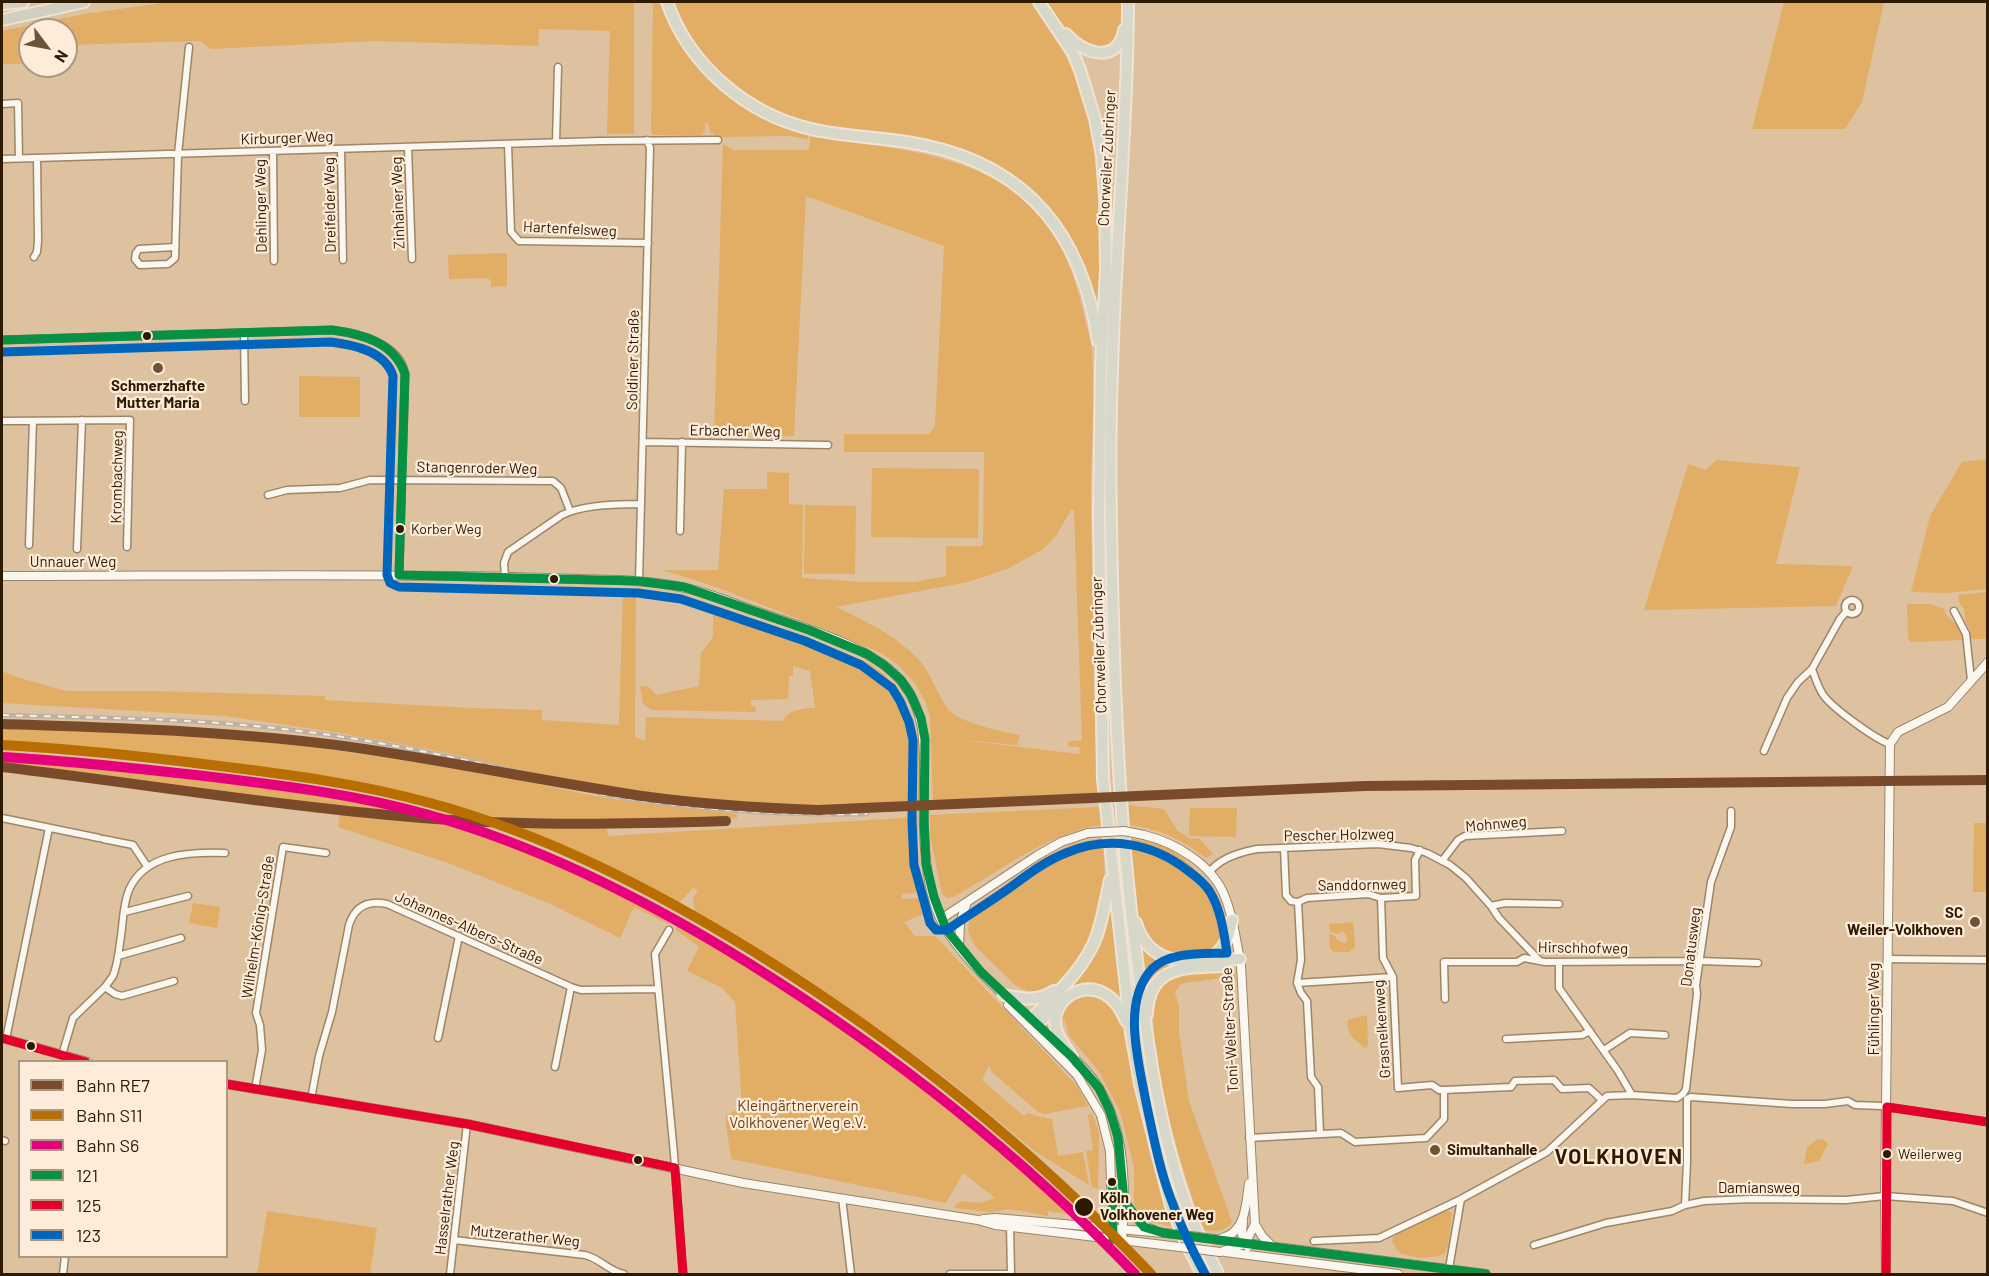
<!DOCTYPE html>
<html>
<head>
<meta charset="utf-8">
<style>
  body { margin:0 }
  #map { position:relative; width:1989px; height:1276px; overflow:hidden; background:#dec19e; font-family:Barlow,sans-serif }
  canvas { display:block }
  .frame { position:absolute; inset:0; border:3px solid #2e1a01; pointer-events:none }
  .legend { position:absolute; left:18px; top:1060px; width:210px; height:198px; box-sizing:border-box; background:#fdecda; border:2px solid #aa9883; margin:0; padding:8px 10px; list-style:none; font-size:18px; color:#2e1a01 }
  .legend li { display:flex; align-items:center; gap:12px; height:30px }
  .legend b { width:30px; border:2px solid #aa9883 }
  .north { position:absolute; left:18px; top:18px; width:60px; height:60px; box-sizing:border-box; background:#fdecda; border:2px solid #aa9883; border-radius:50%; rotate:122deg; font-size:16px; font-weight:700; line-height:24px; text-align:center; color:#2e1a01 }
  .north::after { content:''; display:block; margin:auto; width:21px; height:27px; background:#6c5438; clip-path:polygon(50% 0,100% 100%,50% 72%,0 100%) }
</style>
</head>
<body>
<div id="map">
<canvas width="1989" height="1276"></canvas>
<div class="frame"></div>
<ul class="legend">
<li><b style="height:8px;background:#7a4b2a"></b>Bahn RE7</li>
<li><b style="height:8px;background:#b86e00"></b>Bahn S11</li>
<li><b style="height:8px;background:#e6007e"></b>Bahn S6</li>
<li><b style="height:8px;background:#079145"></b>121</li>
<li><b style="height:8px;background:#e4002b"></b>125</li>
<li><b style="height:8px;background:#0065bd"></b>123</li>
</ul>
<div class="north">N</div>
</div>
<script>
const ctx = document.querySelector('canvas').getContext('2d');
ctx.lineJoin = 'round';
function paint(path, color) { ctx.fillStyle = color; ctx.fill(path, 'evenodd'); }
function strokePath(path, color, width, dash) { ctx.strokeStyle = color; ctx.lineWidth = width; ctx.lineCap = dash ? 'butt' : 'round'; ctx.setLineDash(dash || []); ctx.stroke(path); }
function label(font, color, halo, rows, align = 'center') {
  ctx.font = font + ' Barlow,sans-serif'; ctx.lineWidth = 4.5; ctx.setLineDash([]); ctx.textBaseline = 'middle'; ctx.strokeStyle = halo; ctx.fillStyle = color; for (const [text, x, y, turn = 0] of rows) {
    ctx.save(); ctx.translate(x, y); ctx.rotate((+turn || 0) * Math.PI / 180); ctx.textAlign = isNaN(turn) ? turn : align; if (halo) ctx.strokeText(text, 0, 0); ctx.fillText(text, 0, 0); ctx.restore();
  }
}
const green = new Path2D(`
  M168 2H634V134H607L610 31 539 29 538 46 375 41 211 49 200 41 66 45V30H30V64H2V31L85 14Z
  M653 2H663L722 88 818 134H808V139L788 136 718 137 710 132 708 123H705V130L702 135H653L651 133Z
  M671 2H1031C1108 96 1101 200 1098 314 1090 294 1083 264 1073 246 1066 233 1046 218 1035 207 1022 193 1009 175 993 165 967 147 933 143 902 138 876 135 848 132 822 127 747 113 703 68 671 2Z
  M1046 2H1124C1123 28 1125 37 1101 50L1072 36Z
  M1784 2H1884L1862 102 1845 129H1752Z
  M810 136C878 147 953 150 1010 189 1056 220 1072 264 1084 315 1086 327 1091 339 1092 351 1096 405 1090 460 1091 514 1093 608 1093 702 1098 795L933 802 930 717 926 703 915 683 898 665 883 654 832 632 719 588 663 570H718L724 489H767V472L789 473V504L803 505 802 578 863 582H915L946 576V546H983L984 452H844V434H929L935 426 944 246 806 196 794 436H774L775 428H749L748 436 714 434 723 144 734 150H809ZM1071 510H1074L1082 740 1067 742 1069 747H1080L1079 754 953 739 1017 745 1020 735C1002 732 958 722 948 709 937 694 932 675 920 661 897 636 866 621 836 607L968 582 1007 569 1042 550 1056 536Z
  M507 253V286L491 287V281L488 278 449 279 448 255Z
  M299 376 360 377V417H299Z
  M1987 459V589L1946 593 1911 592 1930 516 1933 511 1962 462Z
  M1717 460 1800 467 1776 564 1853 566 1836 606 1644 610 1688 464 1705 470Z
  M872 468 979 469 978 538 871 537Z
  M805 505 856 506 855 574H804Z
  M623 590H636L635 737 645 741 646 717 782 721C789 710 802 708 815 708L810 671 793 666V676H789L788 699 751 700V706H755L756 712 652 710 643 704 640 686 649 687 656 695 699 686 701 653 713 637V605L840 651 870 664 886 676 902 697 920 745 921 802 819 807 694 800 585 784 433 750 340 733 226 716 2 703V671L20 678 66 691H154L325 696V700L470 708 542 710V720L619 725Z
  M1987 592V639H1970V630L1966 623 1964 609 1959 602 1958 595Z
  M1907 604H1930L1944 609C1947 622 1960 619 1962 640L1910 642 1908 639Z
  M2 726 254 739 382 757 503 777 604 798 737 814V818L569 821 491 819 408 794 318 777 81 746 2 741Z
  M2 752C70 755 138 763 206 772 289 782 372 793 453 816L321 805 2 764Z
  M1127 805 1164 809 1177 830 1191 839 1199 838 1213 854 1206 858C1182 840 1159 828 1128 825Z
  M1100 807 1101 825C1047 833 1001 871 953 897L947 898 942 894 930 835V815Z
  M1190 808H1237L1236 837 1189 836Z
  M340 814 476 825 560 858 673 914 668 924 634 907 620 938 553 905 448 863 338 827Z
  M918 817V889L915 893 903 894 901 899 919 898 926 913 904 922 915 936H935L1078 1087 1088 1106 1044 1114 1038 1112 992 1072 989 1065 982 1080 1024 1116 1028 1113 1037 1116 1052 1119 1058 1156 1083 1152 1089 1185 1036 1152 943 1076 874 1026 777 962 695 913 693 899 698 890 693 888 678 904 605 867 512 826 607 829 608 836Z
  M1974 823H1987V892H1973Z
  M1103 838 1105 887 1097 927 1077 963 1052 990 1035 997V992L1025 990 1015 985 975 946 968 931 970 916 974 911 1008 883 1044 858 1072 844Z
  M1129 838 1144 841 1145 838C1186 850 1231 897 1224 942L1205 956 1177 958 1160 953 1139 925Z
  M1110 887 1127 1012 1097 987 1047 1014 1058 997 1082 970Z
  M193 903 220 907 217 928 189 923Z
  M681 921C738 955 796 989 850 1027 929 1084 1003 1147 1072 1215L1048 1211V1216L1010 1209 990 1212 955 1208 956 1204 963 1201 980 1203 995 1198 963 1173 946 1203 731 1159 725 1116 742 1107 735 1002 722 988 687 971 699 947 675 929Z
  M1353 922 1355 946 1350 952H1334L1330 948 1329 934 1336 936V939L1342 943 1346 942 1347 937 1343 932 1337 934 1330 931 1329 924Z
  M1136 932 1171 962 1173 967 1146 1000Z
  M1229 971 1235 974 1236 980 1222 978 1185 983 1180 985 1175 993 1179 1006V1032L1189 1101 1232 1222C1224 1233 1215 1231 1204 1230 1188 1189 1131 1016 1163 983 1178 968 1209 970 1229 971Z
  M1100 993 1122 1018 1150 1156 1173 1226 1151 1222 1141 1214 1134 1205V1167L1120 1111 1098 1070 1069 1036 1065 1020 1060 1019 1061 1012 1072 997Z
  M1367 1015 1368 1045 1366 1048C1356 1042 1345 1033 1348 1020Z
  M1089 1114H1092L1099 1132 1098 1189 1092 1187 1086 1151 1093 1150 1088 1115Z
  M1818 1139 1824 1140 1828 1144 1819 1161 1804 1164 1807 1147Z
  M1446 1210 1452 1213 1448 1246 1445 1253C1436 1259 1411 1259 1401 1253 1396 1251 1395 1246 1392 1241L1395 1234Z
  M267 1211 377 1228 370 1274H257Z`);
const minor = new Path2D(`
  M2 104 18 103 19 158
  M556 142 558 67
  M508 144 511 232 519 241 648 243
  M408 147 412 259
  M341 149 343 260
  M273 151 274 261
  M2 159 600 141 718 140
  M175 247 139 249 136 253 135 259 140 265 168 264 175 258 178 154 189 47
  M34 257 37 252 38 241 37 158
  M244 334 245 401
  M2 340 332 330C359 333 400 344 405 374L399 575
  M2 421 130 420 127 547
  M643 442 828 445
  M268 495 287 490 340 488 370 480 553 481 561 488 570 511
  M680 531 682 442
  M29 545 33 421
  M77 549 82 420
  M505 576 504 563 508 552 562 515C585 504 615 505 641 504
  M639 581 650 148 647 140
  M1845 607a7 7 0 1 1 14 0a7 7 0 1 1-14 0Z
  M1954 611 1966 634 1971 680
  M1812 669C1815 677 1818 688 1824 696 1834 709 1875 739 1890 744
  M1764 751 1787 698 1798 682 1812 669 1840 619 1846 612
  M2 818 99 838
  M103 839 133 845 147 866
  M1284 848 1286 895 1291 901 1298 902 1301 960 1297 983 1301 993 1307 1001 1311 1077 1318 1087 1320 1134
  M1442 861 1458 840 1465 836 1562 831
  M1209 873C1219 858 1241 852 1257 849L1378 844 1411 848 1427 853 1450 865 1466 878 1491 906 1499 918 1539 960
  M1381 898 1383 958 1393 977 1398 1088 1432 1085 1439 1090H1444L1511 1087 1515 1081 1554 1080 1562 1089 1589 1088 1602 1100
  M1298 902 1307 898 1368 894 1381 898 1416 896 1415 860 1420 850
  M1491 906 1505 903 1559 904
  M125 912 188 896
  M669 930 655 954 674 1154 683 1274
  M118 956 181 938
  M1887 959 1988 960
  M1559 962V988L1618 1071 1632 1095
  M1297 983 1393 977
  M105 987 115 994 122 996 174 981
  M1445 999 1444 962H1517L1524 958 1545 962 1700 961 1758 963
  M438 1038 459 936
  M6 1039 49 828
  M1506 1039 1582 1035 1590 1031
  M1604 1050 1630 1033 1665 1035
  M62 1055 73 1018 105 987 113 976C118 964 119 949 121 936 123 922 123 904 129 890 145 853 190 852 225 853
  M555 1067 571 987
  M255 1089 262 1050 260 1025 256 1013 283 847 326 853
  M311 1099 319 1056 332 1012 349 925C355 906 368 900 387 904L571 987 581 990 657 989
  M1249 1138 1341 1133 1355 1142 1426 1138 1444 1119V1090
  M2 1140 5 1141
  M842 1198 851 1274
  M1685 1205 1687 1162V1099L1691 1097 1792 1104H1825L1848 1101 1855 1105 1881 1106 1988 1122
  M1010 1225 1011 1274
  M454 1240 585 1255C601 1259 608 1271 624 1274
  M1314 1241 1379 1238 1461 1199 1547 1152 1607 1096 1632 1095 1677 1098 1683 1094 1686 1089 1697 994 1696 985 1711 882 1731 827V811
  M1534 1245 1606 1223 1672 1211 1685 1205 1704 1201 1751 1199 1846 1200 1885 1196 1953 1201 1988 1213
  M63 1274 65 1256
  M450 1274 467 1124
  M950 1274H1011
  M1448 1274 1461 1199`);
const tertiary = new Path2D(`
  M2 576C153 576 304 574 455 576 497 576 539 578 580 579 614 580 648 580 681 587 707 592 732 603 756 611 800 627 872 645 902 682 927 713 924 748 924 786 923 829 923 894 947 931 976 975 1019 1007 1057 1042 1071 1056 1088 1070 1099 1088 1126 1132 1126 1190 1122 1240
  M1144 835C1176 843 1213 865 1225 897 1234 919 1236 942 1241 965L1255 1224 1245 1244 1220 1252
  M941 919 1038 855 1061 842 1088 833
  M959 946 960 923 967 902
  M1008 1005 1077 1075 1101 1115 1110 1151 1113 1239
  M2 1038 88 1062
  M226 1084 467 1124 743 1183 978 1220 995 1225 1180 1247
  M1125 1201C1132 1214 1139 1225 1154 1230
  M983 1219 996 1218 1175 1234
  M1243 1221 1242 1234 1248 1247
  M1255 1224 1262 1236 1273 1247
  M1222 1238C1246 1232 1246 1204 1249 1183
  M1214 1239 1486 1274
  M1225 1252 1398 1274
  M1886 1274 1885 1196 1890 744 1898 732 1948 707 1988 662`);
const trunk = new Path2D(`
  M667 2C689 65 746 114 811 129 849 138 890 137 928 146 1032 169 1083 239 1098 341
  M1039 2 1073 53 1080 70 1095 119 1102 156 1105 197 1106 270 1101 367 1099 513 1103 779 1131 1033 1140 1084 1171 1206 1188 1247 1202 1274
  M1128 2C1128 124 1115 247 1112 370 1109 454 1111 538 1113 622 1116 730 1121 837 1135 944 1146 1032 1156 1120 1186 1204 1194 1228 1207 1251 1218 1274
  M1066 34C1083 54 1118 65 1124 30
  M1136 923C1151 973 1198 960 1240 959
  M1209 959C1226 947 1228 940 1232 920
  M1004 995C1023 999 1037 1002 1054 991
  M1147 1014C1149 964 1187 968 1224 966
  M1031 1019C1056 994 1085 969 1097 935 1103 917 1106 898 1110 880
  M1037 1024 1060 1004
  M1072 1057C1067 1049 1060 1041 1057 1032 1044 996 1103 963 1126 1021`);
const motorway = new Path2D(`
  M2 4 23 2
  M2 20 84 2`);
const rail = new Path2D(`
  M2 715C95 718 190 718 283 729 394 741 501 769 610 791
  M600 794C688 809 778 816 867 814`);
const tertiaryBridge = new Path2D(`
  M1088 833 1124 831 1144 835
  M1175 1234 1214 1239
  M1180 1247 1220 1252`);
const bus1 = new Path2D(`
  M2 340 332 330C362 334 394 342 405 374L399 575
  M399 575 639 581 684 587 809 630 867 654 884 665 901 680 911 695 921 718 925 739 924 822 926 864 934 897 946 929 981 972 1072 1057 1099 1088 1110 1111 1118 1137 1124 1201 1144 1227 1164 1233 1486 1274
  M1112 1182 1113 1239`);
const bus2 = new Path2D(`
  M2 1038 86 1062
  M226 1084 467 1124 675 1168
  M1887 1107 1988 1122
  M675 1168 683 1274
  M1886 1274 1887 1107`);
const bus3 = new Path2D(`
  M2 352 331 342C354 345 385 351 393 376L387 575 390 583 399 587 638 593 681 599 805 641 861 665 892 688 900 701 909 722 913 740 912 822 914 865 930 923 936 930H947C967 916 988 903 1008 889 1026 876 1045 861 1066 853 1108 835 1152 843 1187 870 1195 876 1205 883 1210 892 1221 910 1224 933 1227 953 1203 954 1170 951 1152 969 1121 1002 1139 1063 1146 1102 1153 1134 1159 1168 1171 1199 1180 1225 1192 1250 1205 1274`);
const rail1 = new Path2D(`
  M2 724C118 728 235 731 351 747 448 761 544 781 642 796 700 804 759 808 818 810L1365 786 1988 780
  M2 767C146 784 290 808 435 819 532 826 629 824 726 821`);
const rail2 = new Path2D(`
  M2 745C72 749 141 756 211 765 284 774 358 783 430 803 546 834 654 890 756 953 905 1046 1030 1147 1151 1274`);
const rail3 = new Path2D(`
  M2 757C72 761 143 769 213 777 286 786 359 795 429 815 543 847 649 901 750 964 891 1052 1020 1154 1135 1274`);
const markers = [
  [147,336,5,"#2e1a01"],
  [158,368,6,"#6c5438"],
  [400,529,5,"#2e1a01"],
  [554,579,5,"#2e1a01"],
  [1975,922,6,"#6c5438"],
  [31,1046,5,"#2e1a01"],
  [1435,1150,6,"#6c5438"],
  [1887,1154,5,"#2e1a01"],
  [638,1160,5,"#2e1a01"],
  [1112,1182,5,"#2e1a01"],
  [1084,1207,10,"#2e1a01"]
];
const busNames = [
  ["Korber Weg",411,529],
  ["Weilerweg",1898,1154]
];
const streetNames = [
  ["Kirburger Weg",287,138,-2],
  ["Chorweiler Zubringer",1107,158,-87],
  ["Zinhainer Weg",398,203,-92],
  ["Dreifelder Weg",330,205,-91],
  ["Dehlinger Weg",261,206,-91],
  ["Hartenfelsweg",570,229,3],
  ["Soldiner Straße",633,360,-89],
  ["Erbacher Weg",735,431,1],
  ["Stangenroder Weg",477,468,1],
  ["Krombachweg",117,477,-89],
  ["Unnauer Weg",73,562],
  ["Chorweiler Zubringer",1099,645,-92],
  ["Mohnweg",1496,824,-5],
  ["Pescher Holzweg",1339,835,-1],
  ["Sanddornweg",1362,885,-1],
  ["Wilhelm-König-Straße",258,927,-81],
  ["Johannes-Albers-Straße",469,928,24],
  ["Donatusweg",1691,947,-83],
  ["Hirschhofweg",1583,948,1],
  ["Fühlinger Weg",1874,1009,-90],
  ["Grasnelkenweg",1382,1029,-94],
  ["Toni-Welter-Straße",1230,1030,-93],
  ["Damiansweg",1759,1188],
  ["Hasselrather Weg",447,1198,-83],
  ["Mutzerather Weg",525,1236,6]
];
const poiNames = [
  ["Schmerzhafte",158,386],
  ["Mutter Maria",158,403],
  ["SC",1963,913,"right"],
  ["Weiler-Volkhoven",1963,930,"right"],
  ["Simultanhalle",1447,1150,"left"]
];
const parkNames = [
  ["Kleingärtnerverein",798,1106],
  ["Volkhovener Weg e.V.",798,1123]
];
const stopNames = [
  ["Köln",1100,1198],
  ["Volkhovener Weg",1100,1215]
];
const districtNames = [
  ["VOLKHOVEN",1619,1157]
];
paint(green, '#e2ad64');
strokePath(minor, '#9c8669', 9);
strokePath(tertiary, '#9c8669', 10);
strokePath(trunk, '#f0e3d3', 14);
strokePath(motorway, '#f0e3d3', 14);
strokePath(minor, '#faf6f0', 6);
strokePath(tertiary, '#faf6f0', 8);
strokePath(trunk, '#d8d8ca', 10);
strokePath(motorway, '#d0d0c1', 10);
strokePath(rail, '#b9b1a8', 4.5);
strokePath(rail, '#fdecda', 2, [7]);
strokePath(tertiaryBridge, '#9c8669', 10, []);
strokePath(tertiaryBridge, '#faf6f0', 8);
strokePath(bus1, '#079145', 9);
strokePath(bus2, '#e4002b', 9);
strokePath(bus3, '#0065bd', 9);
strokePath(rail1, '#7a4b2a', 10);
strokePath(rail2, '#b86e00', 10);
strokePath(rail3, '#e6007e', 10);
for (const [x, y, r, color] of markers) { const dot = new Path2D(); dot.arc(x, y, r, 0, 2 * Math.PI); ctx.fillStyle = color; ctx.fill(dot); strokePath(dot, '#fdecda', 2); }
label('14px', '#2e1a01', '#fdecda', busNames, 'left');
label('15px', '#2e1a01', '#fdecda', streetNames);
label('bold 15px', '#2e1a01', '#fdecda', poiNames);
label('15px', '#664314', '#fdecda', parkNames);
label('bold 15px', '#2e1a01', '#fdecda', stopNames, 'left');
ctx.letterSpacing = '1.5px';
label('bold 21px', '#2e1a01', '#fdecda', districtNames);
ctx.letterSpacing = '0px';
</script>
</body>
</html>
